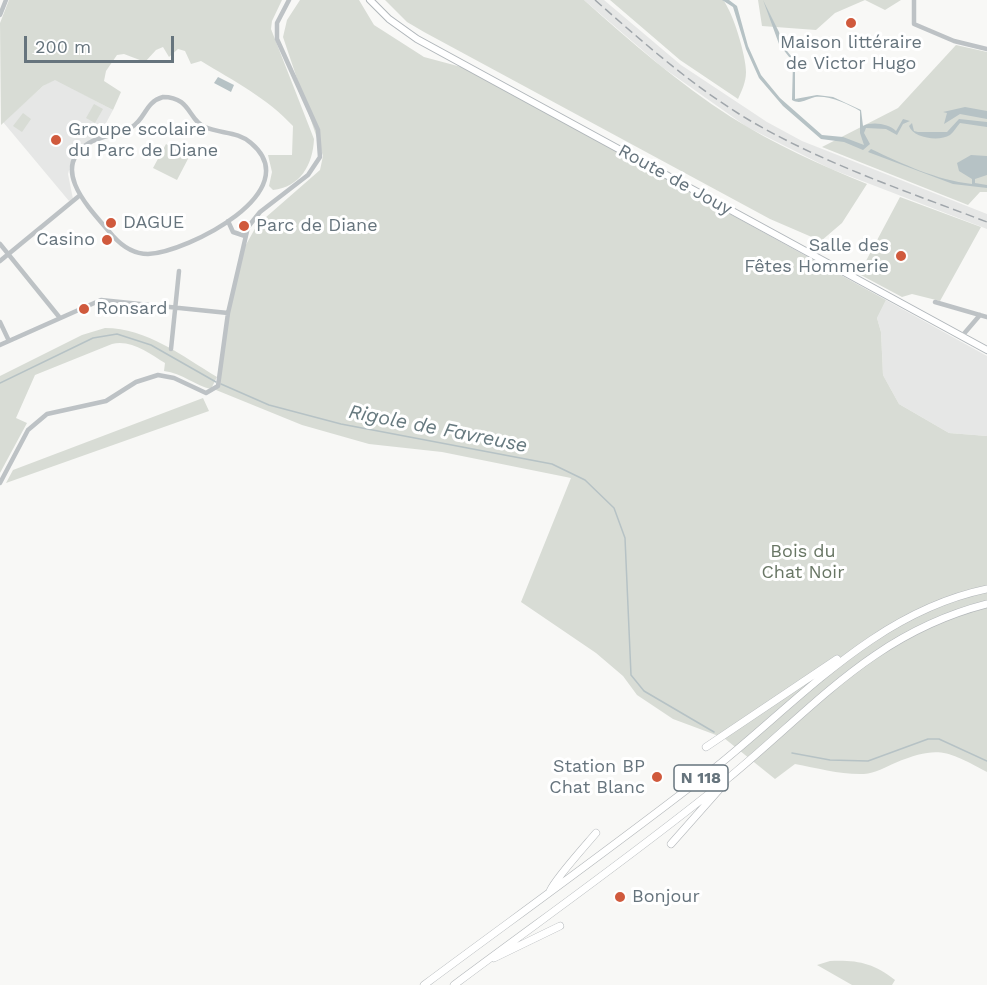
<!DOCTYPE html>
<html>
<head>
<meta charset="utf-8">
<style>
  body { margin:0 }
  #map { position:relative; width:987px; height:985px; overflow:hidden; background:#f8f8f6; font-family:"Work Sans",sans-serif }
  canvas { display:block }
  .scale { position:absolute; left:24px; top:36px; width:150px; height:27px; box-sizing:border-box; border:3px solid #66747d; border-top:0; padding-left:8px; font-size:18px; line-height:21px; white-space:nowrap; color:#66747d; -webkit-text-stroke:4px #fff; paint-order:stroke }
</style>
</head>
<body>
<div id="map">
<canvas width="987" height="985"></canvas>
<div class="scale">200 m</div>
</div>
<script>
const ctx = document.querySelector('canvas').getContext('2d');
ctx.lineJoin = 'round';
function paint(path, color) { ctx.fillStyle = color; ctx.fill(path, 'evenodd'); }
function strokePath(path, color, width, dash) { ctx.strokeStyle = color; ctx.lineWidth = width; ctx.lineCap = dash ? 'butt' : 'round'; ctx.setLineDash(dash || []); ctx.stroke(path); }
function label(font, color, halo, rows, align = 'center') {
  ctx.font = font + ' "Work Sans",sans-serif'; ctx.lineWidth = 6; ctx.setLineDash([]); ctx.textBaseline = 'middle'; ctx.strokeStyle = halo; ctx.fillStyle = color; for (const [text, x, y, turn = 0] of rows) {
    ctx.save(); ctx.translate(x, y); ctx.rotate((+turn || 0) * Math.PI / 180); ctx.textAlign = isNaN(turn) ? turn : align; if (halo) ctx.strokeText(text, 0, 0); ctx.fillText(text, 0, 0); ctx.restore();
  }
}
const built = new Path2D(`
  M584 0H604L681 65 767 122 802 141 987 214V229L831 169 747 127 662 67Z
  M55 79 113 110 98 138 72 159 68 174 73 199 69 201 3 122 43 86Z
  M886 300 987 356V436L949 433 899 404 883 375 881 332 877 318Z`);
const green = new Path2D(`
  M9 0H282L272 21 271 29 314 139C313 165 300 187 273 190L269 186 272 172 268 155H292L293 126C267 98 234 81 201 61L191 64 185 51 178 49 169 57 163 47 156 50 145 62 124 54 117 55 106 71 104 81 121 92 113 110 55 80 43 86 1 125 0 23Z
  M300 0H359L374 25 385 32 424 57 465 68 886 300 877 318 881 332 883 375 899 404 949 433 987 436V772C947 751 939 745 895 763 886 767 875 773 864 774 842 775 817 768 795 764L775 779 724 738 673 719 637 695 623 676 596 653 521 602 571 478 442 452 369 444 302 425 216 390 226 324 243 250 257 225 320 170 323 156 283 37 287 20Z
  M385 0H584C631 42 678 83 731 117 774 144 820 165 867 184L842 223 821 241 770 219 424 32 407 22Z
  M610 0H723C733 12 746 56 746 72 746 82 742 90 738 99L680 60Z
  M758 0H901L885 10 865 0 835 13 816 30 762 26Z
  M956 45 987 52V192H980L968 205 822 147 898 108Z
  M94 104 103 109 95 123 86 118Z
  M23 113 31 119 22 132 13 126Z
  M166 144 189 157 177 180 153 168Z
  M900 197 981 227 940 301 912 294 902 297 859 274Z
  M105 328C147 328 182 356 217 377L211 389C196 386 182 373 164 371L165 363C150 354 131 339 112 344L35 375 16 418 27 423 0 473V376L82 335Z
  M203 398 209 411 6 483 13 470Z
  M830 961C858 960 873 963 895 980L892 985H852L817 965Z`);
const water = new Path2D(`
  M722 0H729L737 6 748 46 761 75 780 98 822 135 843 137 864 145 860 133V111C849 104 828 95 815 97 806 99 801 105 792 100L793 62 779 44 763 0 779 32 783 46 795 61V99L817 95 833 97 861 110 863 126C873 121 889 124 896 131L903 119 910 121 903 124 897 135 886 129 866 128 864 133 870 144 863 150 844 142 821 139 783 106 759 78 746 49 733 7Z
  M218 77 234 85 231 92 214 83Z
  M965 107 987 111V119L960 114 944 124 947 113 943 112Z
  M959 119 987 122V127L960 123C957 126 954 132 950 135 939 142 913 138 909 126L912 123 914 131 918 132H947Z
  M871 149C903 164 936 180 972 184V179L959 171 957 163 971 155 987 156V175L975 179V183L987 185V188L953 184 868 152Z`);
const stream = new Path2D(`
  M0 383 93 338 117 334 151 345 216 382
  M221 384 269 405 341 424 552 464 585 480 614 508 625 538 631 675 644 691 714 732
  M792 753 830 760 868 761 928 739H939L987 761`);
const minor = new Path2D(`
  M914 0V24L954 41 987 49
  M0 15 6 0
  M163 97C191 97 188 120 205 127 220 134 238 131 251 143 308 191 188 252 148 254 134 254 122 246 113 236 93 212 47 169 89 143 102 135 119 135 132 127 146 118 145 102 163 97Z
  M228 221 233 232 245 236
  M0 244 60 318
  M0 261 79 196
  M935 302 987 317
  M0 322 9 341
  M962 336 980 315
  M0 345 101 300 228 313
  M171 349 179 271
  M0 483 28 430 47 414 106 401 136 382 158 375 174 378 206 393 218 386 228 313 248 227 260 212 308 175 320 157 318 130 277 39V23L289 0`);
const secondary = new Path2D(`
  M370 0 389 19 417 39 987 350`);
const trunk = new Path2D(`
  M706 747 837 659
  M671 844 725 783
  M550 891C555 879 585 846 596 833
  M494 958 560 926
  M424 985C521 913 620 842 716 767 801 699 876 612 987 589
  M454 985C545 917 639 851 726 780 813 709 873 633 987 604`);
const rail = new Path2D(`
  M595 0C644 43 692 86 749 120 824 164 906 191 987 222`);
const markers = [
  [851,23,6,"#d05a3d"],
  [56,140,6,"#d05a3d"],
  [111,223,6,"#d05a3d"],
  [244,226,6,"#d05a3d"],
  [107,240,6,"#d05a3d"],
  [901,256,6,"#d05a3d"],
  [84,309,6,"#d05a3d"],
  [657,777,6,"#d05a3d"],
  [620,897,6,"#d05a3d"]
];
const shields = [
  [701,778,54]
];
const shieldNames = [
  ["N 118",701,778]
];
const poiNames = [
  ["Maison littéraire",851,43,"center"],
  ["de Victor Hugo",851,64,"center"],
  ["Groupe scolaire",68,130],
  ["du Parc de Diane",68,151],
  ["DAGUE",123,223],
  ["Parc de Diane",256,226],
  ["Casino",95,240,"right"],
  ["Salle des",889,246,"right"],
  ["Fêtes Hommerie",889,267,"right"],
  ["Ronsard",96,309],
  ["Station BP",645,767,"right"],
  ["Chat Blanc",645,788,"right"],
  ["Bonjour",632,897]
];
const streetNames = [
  ["Route de Jouy",675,180,29]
];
const parkNames = [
  ["Bois du",803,552],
  ["Chat Noir",803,573]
];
const waterNames = [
  ["Rigole de Favreuse",438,429,11]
];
paint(built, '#e6e7e6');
paint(green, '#d8dcd5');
paint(water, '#b6c2c5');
strokePath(stream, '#b6c2c5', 1.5);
strokePath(secondary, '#b0b6ba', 8);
strokePath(trunk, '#b3b7ba', 8);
strokePath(minor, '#bdc2c5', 4.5);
strokePath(secondary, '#fff', 6);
strokePath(trunk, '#fff', 7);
strokePath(rail, '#a0a6ab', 1.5, [9, 4.5]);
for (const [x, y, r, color] of markers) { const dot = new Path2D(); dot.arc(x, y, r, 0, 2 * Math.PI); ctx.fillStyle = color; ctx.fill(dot); strokePath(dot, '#fff', 2); }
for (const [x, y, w] of shields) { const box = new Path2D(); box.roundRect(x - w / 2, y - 13, w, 26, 4.5); ctx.fillStyle = '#fff'; ctx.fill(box); strokePath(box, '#66747d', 1.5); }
label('bold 16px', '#66747d', null, shieldNames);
label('18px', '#66747d', '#fff', poiNames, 'left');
label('18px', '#66747d', '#fff', streetNames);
label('18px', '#687664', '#fff', parkNames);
label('italic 20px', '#66797f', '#fff', waterNames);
</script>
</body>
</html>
